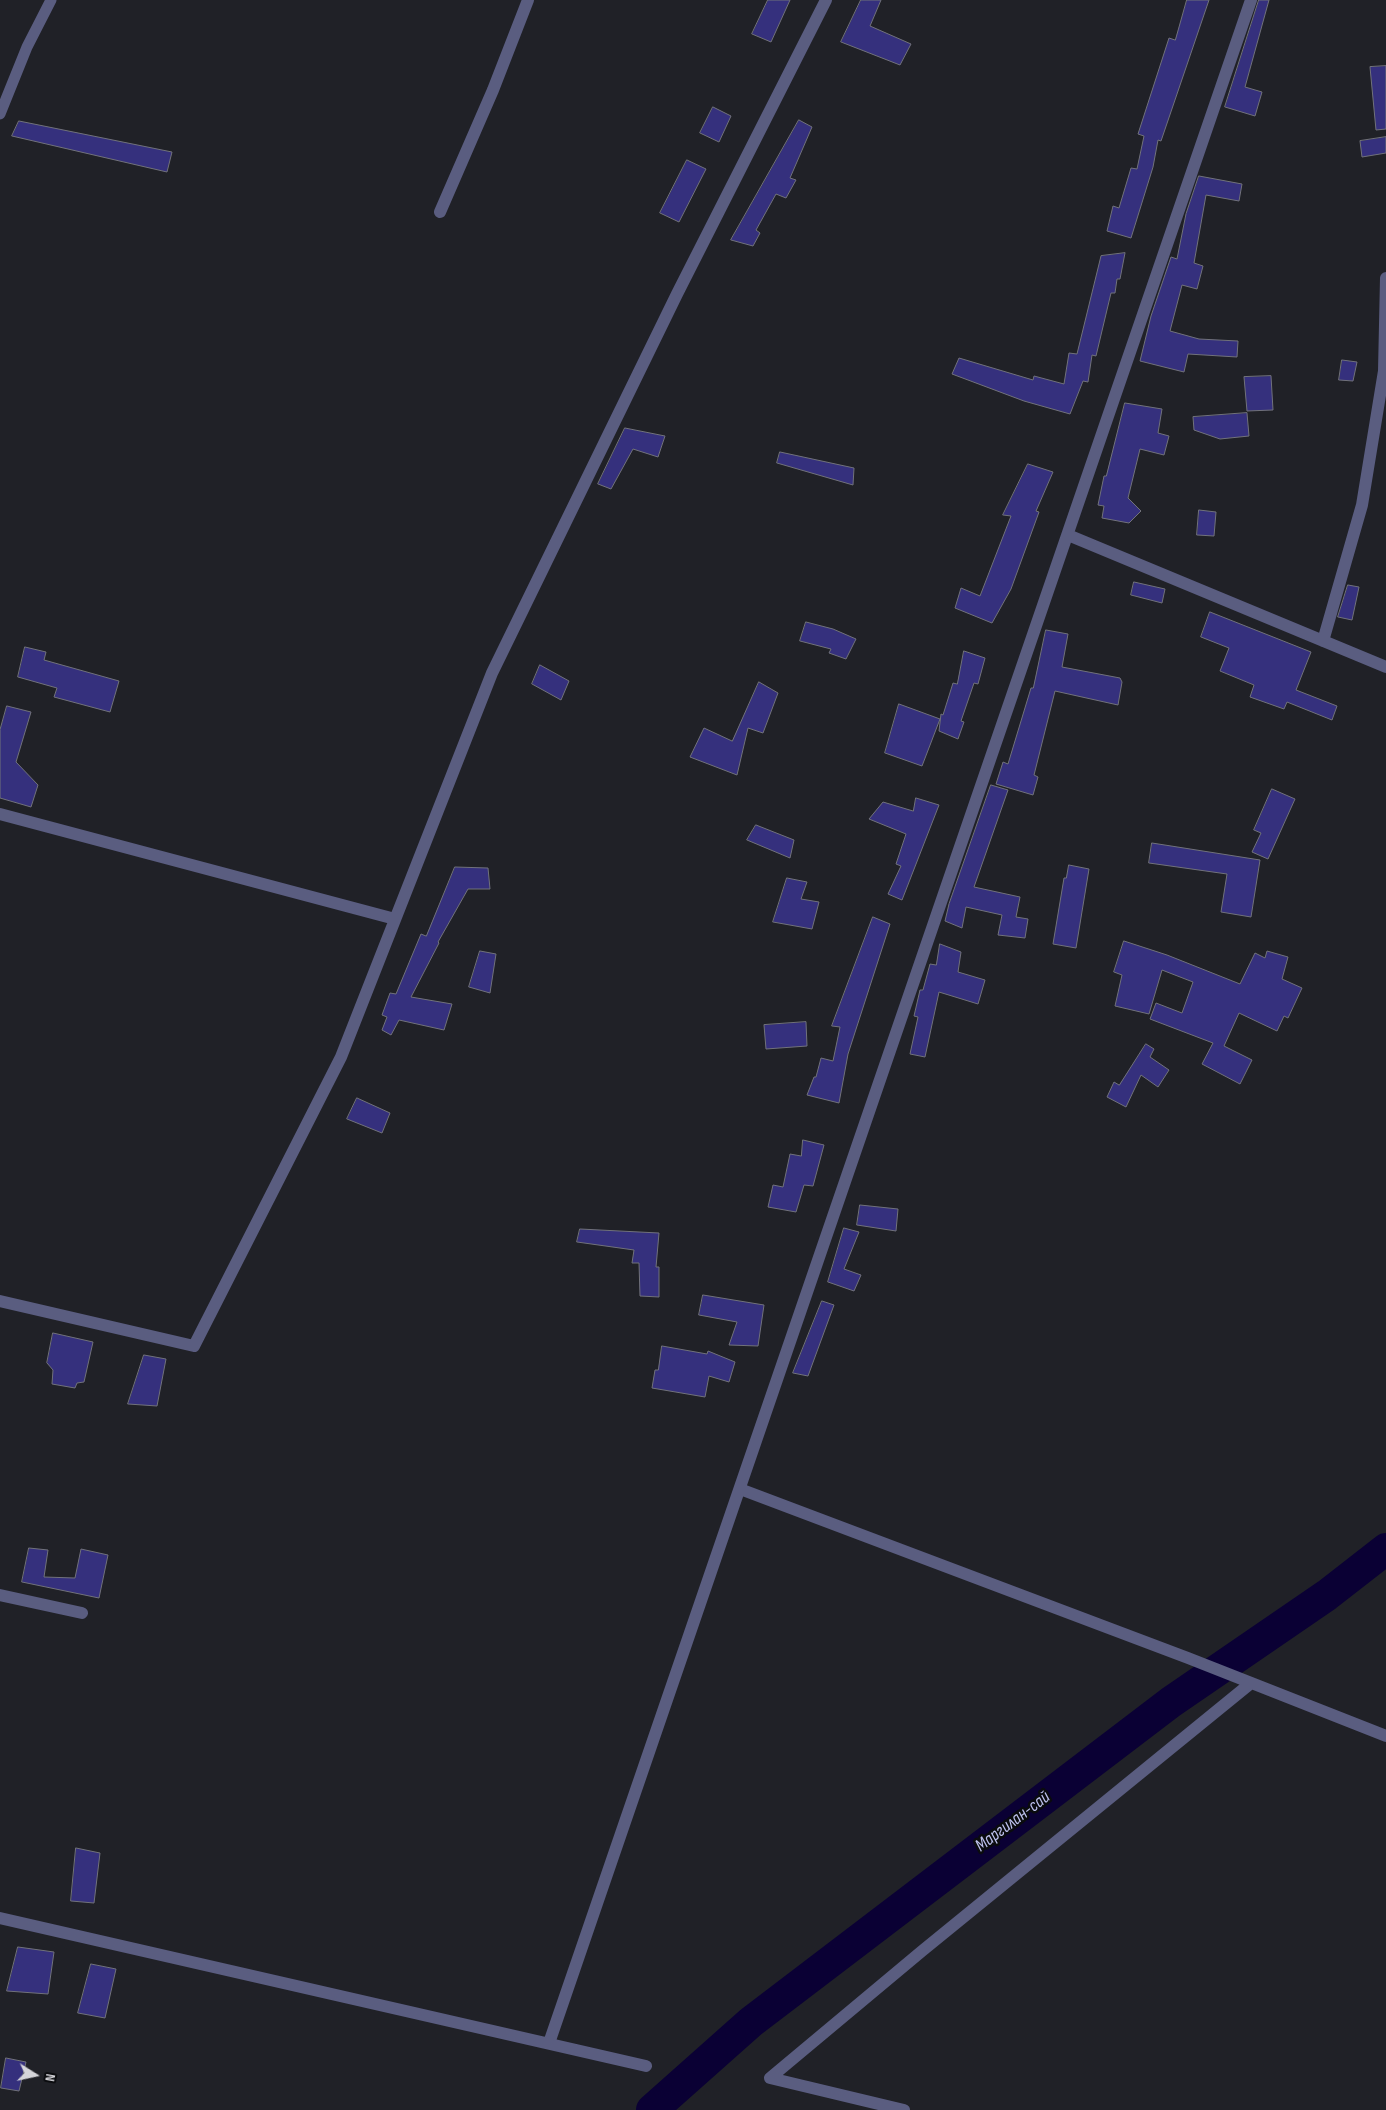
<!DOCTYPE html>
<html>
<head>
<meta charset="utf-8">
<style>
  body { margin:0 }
  #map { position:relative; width:1386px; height:2110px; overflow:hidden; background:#202127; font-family:"Sofia Sans Condensed",sans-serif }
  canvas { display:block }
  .north { position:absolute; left:10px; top:2050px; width:50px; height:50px; -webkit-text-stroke:4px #0a0b0e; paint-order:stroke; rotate:100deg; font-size:14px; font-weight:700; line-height:20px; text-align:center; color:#d5d5da }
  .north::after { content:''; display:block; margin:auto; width:18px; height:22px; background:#d5d5da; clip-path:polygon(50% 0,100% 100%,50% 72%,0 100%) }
</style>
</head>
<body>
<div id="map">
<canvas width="1386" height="2110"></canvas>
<div class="north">N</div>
</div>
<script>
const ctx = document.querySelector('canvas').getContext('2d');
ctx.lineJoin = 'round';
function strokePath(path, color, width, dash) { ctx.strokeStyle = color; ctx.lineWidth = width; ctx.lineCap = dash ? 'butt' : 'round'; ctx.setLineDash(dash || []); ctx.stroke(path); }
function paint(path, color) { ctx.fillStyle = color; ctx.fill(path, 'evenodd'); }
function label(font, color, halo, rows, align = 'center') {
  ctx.font = font + ' "Sofia Sans Condensed",sans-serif'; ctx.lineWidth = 5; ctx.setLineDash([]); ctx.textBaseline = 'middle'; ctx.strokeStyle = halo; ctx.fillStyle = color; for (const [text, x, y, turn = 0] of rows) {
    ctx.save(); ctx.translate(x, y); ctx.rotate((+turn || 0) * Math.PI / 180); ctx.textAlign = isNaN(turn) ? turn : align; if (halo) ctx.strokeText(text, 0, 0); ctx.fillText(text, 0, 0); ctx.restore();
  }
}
const river = new Path2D(`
  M652 2110 751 2022 1171 1702 1327 1595 1386 1549`);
const building = new Path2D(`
  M768 0H790L771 42 752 34Z
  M861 0H881L870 26 911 44 900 65 841 42Z
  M1187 0H1209L1161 141 1158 140 1153 167 1131 238 1107 231 1113 206 1119 208 1131 168 1137 169 1144 136 1138 134 1169 38 1175 40Z
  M1259 0H1269L1245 87 1262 92 1255 116 1225 107Z
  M1386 66V129L1376 130 1370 67Z
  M713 107 731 116 719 142 700 133Z
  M799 120 812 127 790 178 796 180 786 198 776 194 756 230 760 233 753 246 731 240Z
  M19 121 172 152 167 172 12 136Z
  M1386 137V153L1362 157 1360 141Z
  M687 160 706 169 679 222 660 213Z
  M1199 176 1242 184 1239 201 1206 195 1194 263 1203 266 1197 289 1182 285 1170 331 1199 339 1238 341 1237 357 1188 354 1184 372 1140 361 1151 316 1171 257 1177 259 1186 214Z
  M1125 253 1120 279H1117L1115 293H1111L1096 356 1092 355 1088 382 1083 381 1070 414 1024 401 952 374 959 358 1033 380 1034 376 1064 384 1069 353 1077 354 1101 256Z
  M1342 360 1357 362 1353 381 1339 380Z
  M1271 376 1273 410 1247 411 1244 377Z
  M1125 403 1162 409 1158 433 1169 436 1164 455 1140 449 1128 498 1141 511 1129 523 1102 518 1104 506 1098 505 1104 476H1106Z
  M1247 413 1249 436 1220 439 1194 430 1193 417Z
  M625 428 665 436 658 457 633 449 611 489 598 484Z
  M780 452 854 468 853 485 777 463Z
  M1028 464 1053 472 1036 511 1039 512 1011 589 992 623 955 608 961 588 980 596 1011 516 1003 515Z
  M1199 510 1216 512 1214 536 1197 535Z
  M1134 582 1165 589 1162 603 1131 595Z
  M1348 585 1359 587 1352 620 1338 617Z
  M1210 612 1311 652 1296 690 1337 706 1332 720 1287 702 1284 709 1250 697 1254 685 1220 671 1229 648 1201 637Z
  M806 622 833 629 856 639 846 659 829 653 831 649 800 641Z
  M1046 630 1068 634 1062 667 1120 678 1122 682 1118 705 1055 691 1034 775 1038 777 1033 795 996 784 1003 762 1008 764 1031 688H1033Z
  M25 647 46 652 44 660 119 681 110 712 54 697 57 688 18 677Z
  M964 651 985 658 978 684 974 683 961 721 964 722 958 739 939 731 941 714 943 715 953 683 957 684Z
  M540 665 569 681 561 700 532 684Z
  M759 682 778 693 763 733 748 728 737 775 690 757 704 728 732 741Z
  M899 704 940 719 922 766 885 753Z
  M7 706 31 712 16 762 38 785 31 807 0 798V730Z
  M991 785 1008 790 974 887 1020 897 1016 917 1028 919 1025 938 998 935 1002 915 966 907 962 928 945 921 949 904Z
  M1272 789 1295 799 1268 859 1252 852 1261 833 1254 830Z
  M916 798 939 805 902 900 888 894 901 866 896 864 906 834 869 819 883 802 913 811Z
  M756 825 794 840 790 858 747 840Z
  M1152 843 1260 860 1251 917 1221 912 1227 874 1149 863Z
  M1069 865 1089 869 1076 948 1053 944 1064 878H1066Z
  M455 867 488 868 490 889H468L438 942 439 943 411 997 452 1004 444 1030 399 1020 391 1035 382 1030 387 1017 382 1015 390 993 396 994 421 934 426 936Z
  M787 878 807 882 801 899 819 902 812 929 773 922Z
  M873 917 890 924 848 1054 839 1103 807 1095 814 1077H816L821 1058 833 1061 840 1027 832 1026Z
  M1124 941 1167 955 1240 984 1255 953 1265 958 1267 951 1288 957 1282 979 1302 988 1288 1018 1284 1016 1277 1031 1239 1013 1224 1046 1252 1060 1240 1084 1202 1064 1213 1043 1150 1019 1156 1003 1182 1013 1193 982 1162 970 1149 1014 1115 1006 1122 975 1114 972Z
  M940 944 961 952 958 972 985 980 978 1004 939 992 925 1057 910 1054 918 1017 914 1016 920 990H923L930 964 936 965Z
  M480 951 496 954 490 993 469 987Z
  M806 1022 807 1046 766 1049 764 1025Z
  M1146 1044 1154 1049 1150 1057 1169 1070 1158 1087 1141 1075 1126 1107 1107 1097 1114 1082 1119 1085Z
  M357 1098 390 1113 382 1133 347 1119Z
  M803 1140 824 1145 813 1186 804 1185 796 1212 768 1207 773 1185 783 1187 790 1154 801 1156Z
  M860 1205 898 1209 896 1231 857 1225Z
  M844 1228 859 1232 844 1269 861 1275 854 1291 828 1282Z
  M580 1229 659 1233 656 1267H659V1297L640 1296 639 1263H632L634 1250 577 1242Z
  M703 1295 764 1305 758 1346 729 1345 737 1322 699 1315Z
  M822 1301 834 1305 808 1376 793 1373Z
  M53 1333 93 1342 84 1382 77 1383 75 1388 52 1384 53 1370 47 1363Z
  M662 1346 707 1354 708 1351 735 1362 729 1382 709 1376 705 1397 652 1388 655 1370H658Z
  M144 1355 166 1359 157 1406 128 1404Z
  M29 1548 48 1550 44 1577 75 1578 81 1549 108 1555 99 1598 22 1582Z
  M76 1848 100 1853 94 1903 71 1901Z
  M18 1947 54 1952 48 1994 7 1991Z
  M91 1964 116 1969 105 2018 78 2013Z
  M6 2058 26 2062 19 2091 1 2088Z`);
const lane = new Path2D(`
  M0 114 27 47 51 0`);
const street = new Path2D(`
  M440 212 493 90 528 0
  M1384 371 1386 278
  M1068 535 1386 667
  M1323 641 1362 505 1384 371 1386 372
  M0 814 395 919
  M0 1301 194 1346 341 1057 492 673 677 294 826 0
  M740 1489 1188 1658 1386 1736
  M0 1595 82 1613
  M0 1918 646 2066
  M549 2043 1251 0
  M770 2078 922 1951 1251 1683
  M770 2078 904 2110`);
const waterNames = [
  ["Маргилан-сай",1013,1822,-37]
];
strokePath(river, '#0a0034', 32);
paint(building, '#35307d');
strokePath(building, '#71727b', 1);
strokePath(lane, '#5a5d80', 11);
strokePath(street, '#5a5d80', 12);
label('italic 18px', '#bdc1ed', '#0a0b0e', waterNames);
</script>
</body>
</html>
